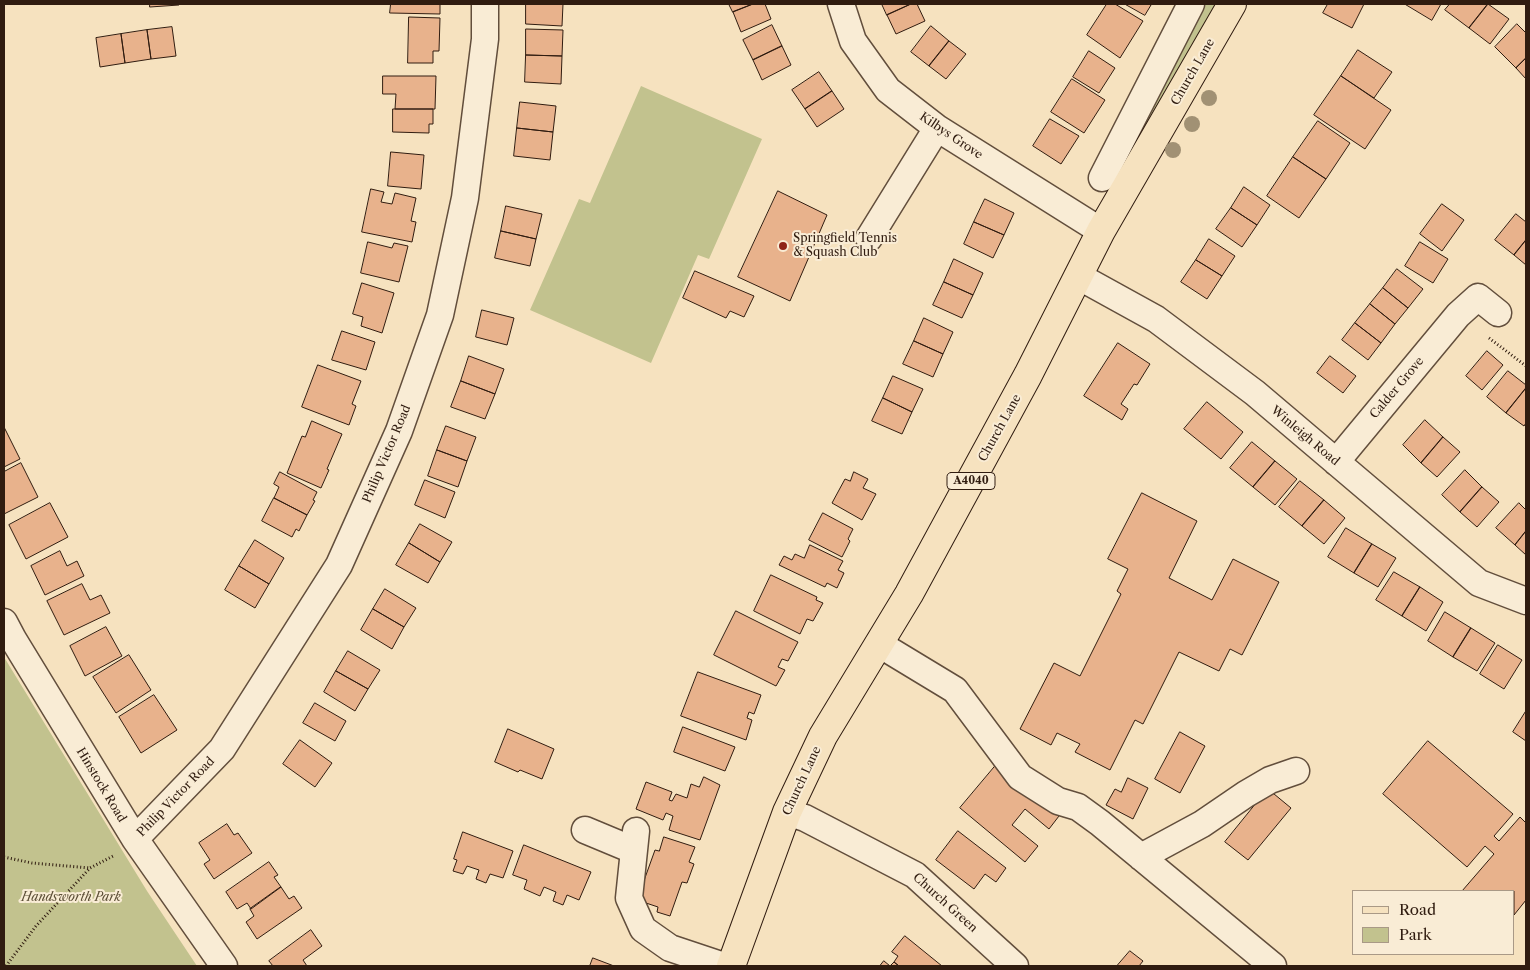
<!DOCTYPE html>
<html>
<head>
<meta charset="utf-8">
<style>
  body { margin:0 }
  #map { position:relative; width:1530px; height:970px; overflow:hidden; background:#f6e2bf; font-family:"Libre Caslon Text",serif }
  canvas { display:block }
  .frame { position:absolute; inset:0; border:5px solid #301c10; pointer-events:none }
  .legend { position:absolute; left:1352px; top:890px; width:162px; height:65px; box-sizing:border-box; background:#f9ecd5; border:1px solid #a99986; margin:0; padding:6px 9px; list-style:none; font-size:15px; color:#301c10 }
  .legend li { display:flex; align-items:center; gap:10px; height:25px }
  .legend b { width:25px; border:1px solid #a99986 }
</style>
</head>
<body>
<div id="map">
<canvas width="1530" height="970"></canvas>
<div class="frame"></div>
<ul class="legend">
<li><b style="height:6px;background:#f6e2bf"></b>Road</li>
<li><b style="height:14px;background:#c2c28e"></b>Park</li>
</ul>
</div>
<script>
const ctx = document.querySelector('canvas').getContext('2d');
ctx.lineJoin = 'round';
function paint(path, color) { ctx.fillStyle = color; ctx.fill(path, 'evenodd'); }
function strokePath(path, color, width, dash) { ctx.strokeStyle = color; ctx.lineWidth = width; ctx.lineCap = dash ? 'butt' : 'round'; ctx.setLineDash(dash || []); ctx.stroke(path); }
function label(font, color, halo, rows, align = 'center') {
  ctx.font = font + ' "Libre Caslon Text",serif'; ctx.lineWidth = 4; ctx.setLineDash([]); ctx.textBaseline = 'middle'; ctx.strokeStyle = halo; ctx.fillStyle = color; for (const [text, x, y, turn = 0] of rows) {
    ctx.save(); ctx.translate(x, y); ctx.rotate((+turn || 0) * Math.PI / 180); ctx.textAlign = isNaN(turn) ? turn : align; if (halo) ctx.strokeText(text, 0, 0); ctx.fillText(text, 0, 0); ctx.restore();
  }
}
const green = new Path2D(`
  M1202 4H1217L1132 154 1126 153Z
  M641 86 762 139 709 259 698 255 651 363 530 310 579 199 590 203Z
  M4 657 147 891 197 966H4Z`);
const building = new Path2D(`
  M150 4H179V5L150 7Z
  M391 4H440V14L390 13Z
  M526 4H563L562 26 526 24Z
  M729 4H753L733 12Z
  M753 4H765L771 19 741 32 733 12Z
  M882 4H911L887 15Z
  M911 4H917L925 21 896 34 887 15Z
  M1107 4H1115L1143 21 1120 58 1087 35Z
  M1125 4H1148L1151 5 1145 15Z
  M1328 4H1364L1352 28 1323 13Z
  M1405 4H1441L1432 20Z
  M1450 4H1488L1469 28 1445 10Z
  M1488 4 1509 19 1490 44 1469 28Z
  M409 17 440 18 439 51H433V63H408Z
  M1517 24 1526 33V58L1516 68 1495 47Z
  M772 25 782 46 753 60 743 40Z
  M931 26 949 41 929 66 911 52Z
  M172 27 176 56 151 59 147 30Z
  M526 29 563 30 562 56 526 55Z
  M147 30 151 59 125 63 121 34Z
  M121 34 125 63 100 67 96 38Z
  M949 41 966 54 946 79 929 66Z
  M782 46 791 65 762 80 753 60Z
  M1358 50 1392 72 1374 98 1341 76Z
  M1089 51 1115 68 1099 93 1073 77Z
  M526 55 562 56 561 84 525 82Z
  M1526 58V79L1516 68Z
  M819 72 832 91 805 109 792 90Z
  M383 76H436L435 109H395L396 94H383Z
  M1341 76 1391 110 1365 149 1314 115Z
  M1072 79 1105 100 1084 133 1051 112Z
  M832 91 844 109 817 127 805 109Z
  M520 102 556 106 553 132 517 128Z
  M393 109H433V124H429V133L393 132Z
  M1050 119 1079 136 1061 164 1033 146Z
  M1318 121 1350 143 1326 179 1293 157Z
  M517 128 553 132 550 160 514 156Z
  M391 152 424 155 421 189 388 186Z
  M1293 157 1326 179 1299 218 1267 196Z
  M1244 187 1270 205 1257 225 1231 208Z
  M371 189 384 192 381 202 392 204 395 193 416 198 411 221 416 222 412 242 362 232Z
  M778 191 827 215 790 301 738 277Z
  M985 199 1014 213 1004 235 974 222Z
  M1442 204 1464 220 1442 251 1420 234Z
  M506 206 542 214 536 239 501 231Z
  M1231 208 1257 225 1242 247 1216 229Z
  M1516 214 1526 222V240L1514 255 1495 240Z
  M974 222 1004 235 993 258 964 244Z
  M501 231 536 239 530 266 495 258Z
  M1209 239 1235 256 1222 276 1196 260Z
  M1526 240V265L1514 255Z
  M368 242 392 248 394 243 408 246 399 282 361 273Z
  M1420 242 1448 259 1433 283 1405 266Z
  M954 259 983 273 973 295 944 282Z
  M1196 260 1222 276 1207 299 1181 282Z
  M1397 269 1423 289 1408 308 1383 288Z
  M695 271 754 296 744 317 730 311 726 318 683 298Z
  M944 282 973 295 962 318 933 305Z
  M362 283 394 293 382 333 361 326 363 317 353 314Z
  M1383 288 1408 308 1395 324 1370 304Z
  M1370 304 1395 324 1381 343 1355 323Z
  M482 310 514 318 507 345 476 337Z
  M924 318 953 332 943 354 914 341Z
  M1355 323 1381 343 1368 360 1342 340Z
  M342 331 375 342 366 370 332 360Z
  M914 341 943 354 933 377 903 364Z
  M1118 343 1150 364 1137 385 1134 384 1121 404 1128 409 1122 420 1084 396Z
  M1487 351 1503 365 1482 390 1466 376Z
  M469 356 504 369 495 394 461 381Z
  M1330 356 1356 376 1343 393 1317 373Z
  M318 365 361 381 352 404 356 406 349 425 302 407Z
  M1508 371 1526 385V388L1506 413 1487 397Z
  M893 376 923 389 912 412 883 398Z
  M461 381 495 394 485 419 451 407Z
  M1526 388V423L1524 426 1506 413Z
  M883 398 912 412 902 434 872 421Z
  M1207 402 1243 432 1221 459 1184 429Z
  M1425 420 1443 437 1421 463 1403 445Z
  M312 421 342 434 327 469 329 470 321 488 287 473 302 436 305 437Z
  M446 426 476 437 467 461 437 450Z
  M4 427 20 459 4 467Z
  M1443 437 1460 452 1437 477 1421 463Z
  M1252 442 1275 461 1253 487 1230 468Z
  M437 450 467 461 458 487 428 476Z
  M1275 461 1297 479 1275 505 1253 487Z
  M21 463 38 497 4 514V472Z
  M1465 470 1482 487 1460 512 1442 495Z
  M280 472 317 492 313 500 315 501 307 515 274 498 279 487 274 484Z
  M854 472 868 479 863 488 876 494 862 520 832 503 845 479 850 481Z
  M425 480 455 492 445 518 415 505Z
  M1300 481 1324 500 1302 526 1279 507Z
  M1482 487 1499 502 1477 527 1460 512Z
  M1142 493 1197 521 1169 578 1212 600 1233 559 1279 582 1242 655 1230 649 1219 671 1179 652 1143 724 1135 720 1110 770 1075 752 1080 744 1057 733 1051 745 1020 729 1054 663 1080 676 1121 594 1117 591 1128 569 1108 559Z
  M274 498 307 515 299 531 296 529 292 537 262 521Z
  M1324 500 1345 518 1324 544 1302 526Z
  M50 503 68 537 26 559 9 525Z
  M1519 503 1526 510V531L1515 545 1496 528Z
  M823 513 853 529 848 539 850 541 842 557 809 540Z
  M420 524 452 542 440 562 409 543Z
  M1346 528 1372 544 1354 573 1328 557Z
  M1526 531V555L1515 545Z
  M255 540 284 558 269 584 239 566Z
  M409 543 440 562 428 583 396 565Z
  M1372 544 1396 558 1378 587 1354 573Z
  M810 545 843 561 838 570 844 573 837 588 827 583 825 587 779 565 784 556 792 560 795 554 804 558Z
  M60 551 67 566 77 561 84 576 45 595 31 566Z
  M239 566 269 584 255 608 225 590Z
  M1394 572 1420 587 1402 616 1376 600Z
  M771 575 817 597 816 600 823 603 813 621 807 619 800 634 754 611Z
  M82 584 90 600 101 595 110 613 64 635 47 601Z
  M1420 587 1443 602 1426 631 1402 616Z
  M385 589 416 608 404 627 373 609Z
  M373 609 404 627 392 649 361 630Z
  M736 611 798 642 788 661 782 659 778 667 785 670 776 686 714 655Z
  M1445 612 1471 628 1453 657 1428 641Z
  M106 627 122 656 85 676 70 646Z
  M1471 628 1495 643 1477 671 1453 657Z
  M1498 645 1522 660 1504 689 1480 674Z
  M348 651 380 670 368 689 336 671Z
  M129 655 151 690 116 713 93 677Z
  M336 671 368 689 355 711 324 692Z
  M698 672 761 695 754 714 749 712 747 718 752 720 746 740 681 716Z
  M154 695 177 730 141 753 119 717Z
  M315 703 346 721 335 741 303 723Z
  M1526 711V741L1513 732Z
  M683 727 735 747 725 771 674 752Z
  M508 729 554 749 542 779 520 770 518 772 495 762Z
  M1180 732 1205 746 1180 793 1155 779Z
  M300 740 332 763 315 787 283 764Z
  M1428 741 1513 814 1494 836 1499 841 1520 817 1526 823V900L1514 915V891H1462L1494 854 1485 846 1467 867 1383 794Z
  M997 764 1059 816 1049 829 1025 809 1012 825 1038 846 1025 862 960 808Z
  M704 777 720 785 700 840 669 830 673 816 666 813 663 820 636 809 646 782 672 792 669 800 672 801 676 794 687 798 691 784 699 787Z
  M1128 778 1148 788 1133 819 1106 805 1115 789 1121 792Z
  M1268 789 1291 808 1248 860 1225 842Z
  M227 824 234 835 238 833 252 853 214 879 204 864 210 860 199 843Z
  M958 831 1006 868 996 882 985 874 974 889 936 860Z
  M463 832 513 851 503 878 490 874 486 883 476 879 479 870 467 866 463 874 453 871 457 860 454 859Z
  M664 837 695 847 689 862 694 864 687 883 682 882 670 916 657 912 658 907 637 900 655 850 659 851Z
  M524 845 591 872 579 900 567 895 563 905 553 901 556 892 544 887 540 896 524 889 527 880 513 875Z
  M269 862 278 875 274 877 281 887 251 909 247 903 237 909 226 892Z
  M281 887 289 899 294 896 302 908 257 939 246 922 254 916 250 909Z
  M311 930 322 946 303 960 307 966H273L269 961Z
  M905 936 942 966H899L894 962 898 956 892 952Z
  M1130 951 1143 961 1139 966H1117Z
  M593 958 614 966H590Z
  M884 961 890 966 894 962 899 966H880Z`);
const path = new Path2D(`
  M1489 338 1526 366
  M4 857 32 863 90 868
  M6 966 36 926 90 868 115 855`);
const minor = new Path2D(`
  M841 4 853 41 888 90 937 128 1101 231
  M1102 178 1191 4
  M869 238 937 128
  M1078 276 1156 319 1255 393 1479 583 1526 601
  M1336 462 1458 315 1478 297 1498 313
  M4 622 13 639 135 839 224 966
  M879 644 955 690 1020 777 1058 801 1078 807 1100 823 1273 966
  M787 812 805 818 915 875 1015 966
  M585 830 633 850
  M636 831 629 898 643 929 670 948 724 966
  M135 839 222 749 339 565 399 431 440 315 465 198 485 39V4
  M1141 857 1202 824 1246 794 1270 780 1296 771`);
const major = new Path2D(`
  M731 966 787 812 823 736 909 594 1028 375 1101 231 1232 4`);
const trees = [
  [1209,98],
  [1192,124],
  [1173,150]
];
const markers = [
  [783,246,5,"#8f2418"]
];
const shields = [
  [971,481,48]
];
const shieldNames = [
  ["A4040",971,481]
];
const streetNames = [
  ["Church Lane",1193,72,-60],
  ["Kilbys Grove",951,136,34],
  ["Calder Grove",1397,388,-50],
  ["Church Lane",1000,428,-61],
  ["Winleigh Road",1305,436,40],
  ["Philip Victor Road",387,454,-67],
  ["Church Lane",802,781,-65],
  ["Hinstock Road",101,785,59],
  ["Philip Victor Road",176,797,-46],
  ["Church Green",945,903,42]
];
const poiNames = [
  ["Springfield Tennis",793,239],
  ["& Squash Club",793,253]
];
const parkNames = [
  ["Handsworth Park",71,898]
];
paint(green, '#c2c28e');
paint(building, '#e8b28c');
strokePath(building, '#301c10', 1);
strokePath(minor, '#624e3c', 29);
strokePath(major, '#301c10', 30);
strokePath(path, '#301c10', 3, [1, 2.5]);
strokePath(minor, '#f9ecd5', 26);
strokePath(major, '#f6e2bf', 28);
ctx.fillStyle = '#a19174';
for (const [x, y] of trees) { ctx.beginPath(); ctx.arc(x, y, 8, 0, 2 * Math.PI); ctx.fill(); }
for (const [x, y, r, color] of markers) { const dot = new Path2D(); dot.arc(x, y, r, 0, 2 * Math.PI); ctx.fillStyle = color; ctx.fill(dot); strokePath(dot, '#f9ecd5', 2); }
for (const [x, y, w] of shields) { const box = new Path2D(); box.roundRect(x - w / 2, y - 8.5, w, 17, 4); ctx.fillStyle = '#f9ecd5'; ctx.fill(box); strokePath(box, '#301c10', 1); }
label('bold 11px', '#301c10', null, shieldNames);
label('12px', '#301c10', '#f9ecd5', streetNames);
label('12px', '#301c10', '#f9ecd5', poiNames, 'left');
label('italic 12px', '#5c4e36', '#f9ecd5', parkNames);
</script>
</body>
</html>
